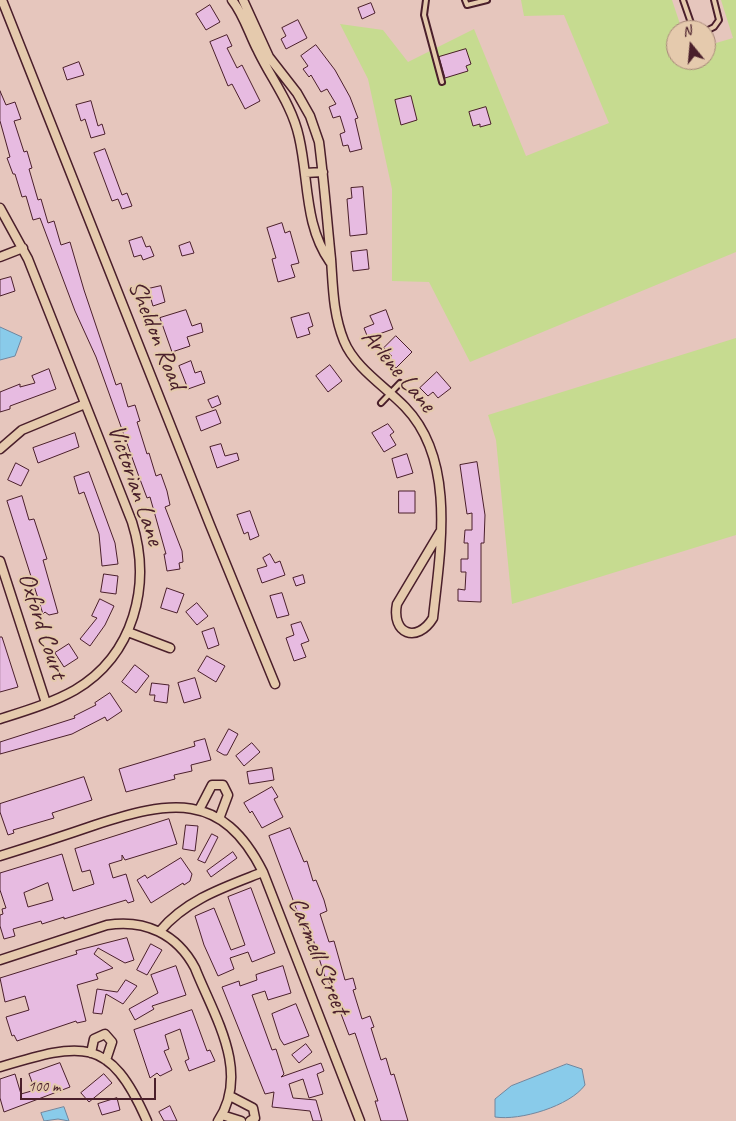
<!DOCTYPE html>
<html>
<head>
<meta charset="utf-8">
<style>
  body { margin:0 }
  #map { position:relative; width:736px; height:1121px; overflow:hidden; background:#e6c6bd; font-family:Caveat,sans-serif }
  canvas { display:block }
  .north { position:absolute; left:666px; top:20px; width:50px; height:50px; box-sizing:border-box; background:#e5caad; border:1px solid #a78679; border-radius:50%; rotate:343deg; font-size:14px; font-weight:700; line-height:20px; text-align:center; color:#4a1f2b }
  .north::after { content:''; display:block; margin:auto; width:18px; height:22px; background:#4a1f2b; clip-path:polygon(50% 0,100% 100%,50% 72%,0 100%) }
  .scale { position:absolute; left:20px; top:1078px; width:136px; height:22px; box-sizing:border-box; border:2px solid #4a1f2b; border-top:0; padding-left:6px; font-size:15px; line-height:18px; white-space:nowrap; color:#4a1f2b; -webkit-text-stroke:4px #e5caad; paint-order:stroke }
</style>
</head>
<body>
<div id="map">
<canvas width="736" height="1121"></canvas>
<div class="north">N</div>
<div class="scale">100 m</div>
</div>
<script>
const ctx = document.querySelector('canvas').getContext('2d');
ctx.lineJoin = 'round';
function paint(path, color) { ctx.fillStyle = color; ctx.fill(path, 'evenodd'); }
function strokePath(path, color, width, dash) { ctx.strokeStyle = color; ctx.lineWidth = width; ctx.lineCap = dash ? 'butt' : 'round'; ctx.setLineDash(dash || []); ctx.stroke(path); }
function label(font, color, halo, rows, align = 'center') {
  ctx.font = font + ' Caveat,sans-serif'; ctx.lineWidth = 4; ctx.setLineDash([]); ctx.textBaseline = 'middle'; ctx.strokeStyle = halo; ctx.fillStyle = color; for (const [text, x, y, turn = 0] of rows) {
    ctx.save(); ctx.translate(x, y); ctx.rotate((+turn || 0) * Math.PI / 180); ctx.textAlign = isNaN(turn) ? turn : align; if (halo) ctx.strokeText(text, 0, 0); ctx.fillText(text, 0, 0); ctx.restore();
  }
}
const green = new Path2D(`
  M521 0H672L682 30H676V60H706V46L733 38 721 0H736V252L470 362 429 282 392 281V189L368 79 340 24 383 30 408 62 474 29 526 156 609 123 564 15 524 16Z
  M736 338V535L512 604 496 440 488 415Z`);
const water = new Path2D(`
  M0 327 22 337 15 356 0 360Z
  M567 1064 582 1069 585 1085C570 1106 520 1121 495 1117V1099L511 1086Z
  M64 1107 69 1121 58 1119 44 1121 41 1113Z`);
const building = new Path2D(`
  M371 3 375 13 362 19 358 8Z
  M210 5 220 22 206 30 196 14Z
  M298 20 307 38 286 49 281 39 286 36 282 28Z
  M227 35 232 46 227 48 237 68 242 65 260 101 245 109 232 84 228 86 210 42Z
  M316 45 335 70 350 97 358 118 355 119 362 149 350 152 348 145 343 146 340 134 345 132 340 116 333 118 329 107 336 104 327 89 321 92 311 75 309 77 303 69 308 66 301 56Z
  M466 49 471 64 466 66 468 71 445 78 439 57Z
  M79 62 84 75 67 80 63 68Z
  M0 91 6 105 15 102 21 119 14 121 24 152 27 151 32 168 29 169 38 200 41 199 48 223 54 221 61 245 70 242 84 290 116 385 121 383 128 407 135 405 140 421 137 422 147 454 149 453 156 476 161 474 167 491 170 505 165 507 182 551 183 562 179 563 180 569 167 571 164 554H166L150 497 147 498 138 474 96 357 75 311 40 218 33 220 26 196 22 197 15 174H13L7 158 10 157 0 121Z
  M411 96 417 120 401 125 395 100Z
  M91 101 98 126 102 124 105 134 91 138 85 119 81 121 76 105Z
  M486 107 491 124 480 127V124L473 126 469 112Z
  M105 149 122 195 127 193 132 206 122 209 118 199 112 201 94 153Z
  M363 187 367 234 350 236 347 199 352 198 351 188Z
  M282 223 285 233 290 231 299 263 291 265 295 277 278 282 272 259 276 258 267 228Z
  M142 237 146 247 150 246 154 256 143 260 141 255 134 257 129 241Z
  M190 242 194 253 182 256 179 246Z
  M367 250 369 269 353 271 351 252Z
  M11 277 15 291 0 296V280Z
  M161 286 165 302 153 306 148 289Z
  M186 310 192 326 201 323 203 332 187 337 190 346 172 352 160 318Z
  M386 310 393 329 368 338 364 328 374 324 370 316Z
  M309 313 313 326 308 328 310 334 297 338 291 318Z
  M396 336 412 352 396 368 387 360 392 356 384 348Z
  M191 361 195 373 201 371 205 383 188 389 179 366Z
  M330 365 342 381 328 392 316 376Z
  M49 369 56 389 10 406V409L0 412V392L20 384V387L35 383 32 376Z
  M437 372 451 388 438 398 433 392 428 396 420 388Z
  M218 396 221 404 212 408 208 400Z
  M216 410 221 423 201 431 196 417Z
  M388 424 394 432 390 435 396 445 384 452 372 433Z
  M75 433 79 447 38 463 33 448Z
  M221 444 225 456 237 453 239 460 217 468 210 447Z
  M407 454 413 473 397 478 392 459Z
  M477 462 485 515 484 543H481V602L458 601V589L465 590 466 572H461V559H468V543H464L465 530H472V513L467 514 460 465Z
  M16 463 29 470 21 486 8 480Z
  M89 472 115 543 118 564 102 566 99 534 84 492 79 494 74 477Z
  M399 491H415V513H399Z
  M22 496 29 520 34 519 47 559 43 560 58 613 49 615 45 612 43 614 7 501Z
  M250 511 259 536 250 540 248 532 244 534 237 515Z
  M270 554 275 563 280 561 285 575 262 583 257 569 267 566 263 558Z
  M104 574 118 576 116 594 101 592Z
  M303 575 305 583 296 586 293 578Z
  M167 588 184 594 177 613 161 608Z
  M282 593 289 615 277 618 270 596Z
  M100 599 114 606 105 625 90 646 80 639 97 618 92 616Z
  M197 603 208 616 197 625 186 612Z
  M301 622 309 641 301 644 306 657 294 661 286 638 294 635 291 625Z
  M214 628 219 645 208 649 202 632Z
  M0 637H2L18 687 0 692Z
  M69 644 78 658 64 667 55 653Z
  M207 656 225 666 216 682 198 671Z
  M135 665 149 676 136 693 122 682Z
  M195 678 201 698 184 703 178 683Z
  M152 683 169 685 167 703 154 701 155 695H150Z
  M110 693 122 711 107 721 105 717 72 734 0 754V742L75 718 74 716 96 705 95 703Z
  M229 729 238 734 227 755H224L217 751Z
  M205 739 211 760 191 765 192 771 174 775 175 779 126 792 119 769 195 746 194 742Z
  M252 743 260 752 244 766 236 756Z
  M272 768 274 780 249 784 247 772Z
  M84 777 92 800 52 813 54 818 13 830 14 833 8 835 0 812V804Z
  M272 787 278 797 274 799 283 817 262 828 252 811 250 813 244 803Z
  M169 819 177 844 125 860 122 855V860L109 864 113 878 126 874 134 901 128 903 126 900 64 919V917L42 924 41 921 13 929 15 936 4 939 0 926V915L3 914 2 909 6 908 0 890V873L62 854 73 891 94 884 90 870 82 872 75 849ZM48 883 53 900 28 907 24 893Z
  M186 825 198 826 195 851 183 849Z
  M290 828 304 862 307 861 313 881 316 880 324 900 327 911 320 914 329 942 334 941 345 980 353 978 356 989 353 990 362 1019 370 1016 374 1027 371 1028 381 1060 386 1058 391 1075 394 1074 408 1121H381L375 1101H378L355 1033 349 1035 327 977H325L313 939 308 940 269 836Z
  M212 834 218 837 205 863 198 860Z
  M233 852 237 858 211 877 207 871Z
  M181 858 192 874 190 881 184 885 183 883 151 903 137 880 145 875 147 878Z
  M251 888 275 953 252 962 248 952 230 958 234 969 218 976 204 945 195 916 214 908 231 950 245 945 228 897Z
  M127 938 134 960 125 963 98 948 94 954 113 968 96 974 98 979 77 985 86 1021 77 1023 76 1021 17 1041 14 1035 12 1036 6 1017 29 1010 25 996 5 1002 0 978 77 954 76 951Z
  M151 944 162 950 147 975 137 970Z
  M176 966 186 995 152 1006 154 1009 135 1020 129 1009 158 993 151 975Z
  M283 966 291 993 268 1000 265 991 252 995 272 1050 276 1049 284 1074 281 1077 321 1063 324 1071 317 1074 323 1094 309 1098 303 1079 289 1084 293 1098 316 1100 322 1121H313L310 1111 272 1107 274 1092 265 1094 222 987 239 981 240 986 257 980 256 975Z
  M126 980 137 986 123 1004 106 994 102 1014 93 1013 97 989 117 992Z
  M296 1004 309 1036 284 1045 280 1039 272 1014Z
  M192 1010 207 1051 210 1050 215 1061 189 1071 185 1061 189 1059 180 1029 165 1035 169 1049 164 1051 172 1070 160 1076 157 1073 150 1078 134 1030Z
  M306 1044 312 1052 299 1063 292 1055Z
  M60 1063 70 1087 4 1112 0 1098V1079L15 1074 21 1094 35 1090 29 1074Z
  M104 1074 112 1083 89 1102 81 1093Z
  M117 1098 120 1110 102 1115 98 1104Z
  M170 1106 177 1121H164L159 1112Z`);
const service = new Path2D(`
  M426 0 424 15 442 82
  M465 0 467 5 487 0
  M683 0 691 23 697 30
  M706 31 714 27 719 20 714 0
  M381 403 400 383`);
const minor = new Path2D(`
  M2 0 210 525 275 684
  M232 0C244 15 249 34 258 51 272 80 292 105 299 137 309 180 304 225 330 262
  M243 0 269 57 297 93 310 116 319 142C324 181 327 220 331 259 333 287 333 314 344 341 355 368 386 387 405 407 457 461 440 552 433 618 417 644 391 634 397 604L440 532
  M305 173 323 172
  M0 208 28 259 132 522C152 585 134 655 75 690 52 703 25 711 0 719
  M0 257 23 248
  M0 449 22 430 85 404
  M0 561 46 703
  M128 632 170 648
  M199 810 212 785H223L228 795 219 819
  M0 856C32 846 63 836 95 825 169 801 222 790 263 872L360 1121
  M160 931C187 899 225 887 263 872
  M0 960 107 925C145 919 177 934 195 968 214 1016 251 1072 218 1121
  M91 1053 94 1039 105 1034 112 1042 106 1060
  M0 1067C81 1043 109 1034 147 1121
  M230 1096 253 1108 255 1118 250 1121
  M222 1115 241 1121`);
const streetNames = [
  ["Sheldon Road",156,335,68],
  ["Arlene Lane",398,371,50],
  ["Victorian Lane",135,485,71],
  ["Oxford Court",42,626,72],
  ["Carmell Street",318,956,68]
];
paint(green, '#c6db90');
paint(water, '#89cbea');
strokePath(water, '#70869e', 1);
paint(building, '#e7bbe1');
strokePath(building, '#4a1f2b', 1);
strokePath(service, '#4a1f2b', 8);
strokePath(minor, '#4a1f2b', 11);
strokePath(service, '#e5caad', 4);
strokePath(minor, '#e5caad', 8);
label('25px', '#4a1f2b', '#e5caad', streetNames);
</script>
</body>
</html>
